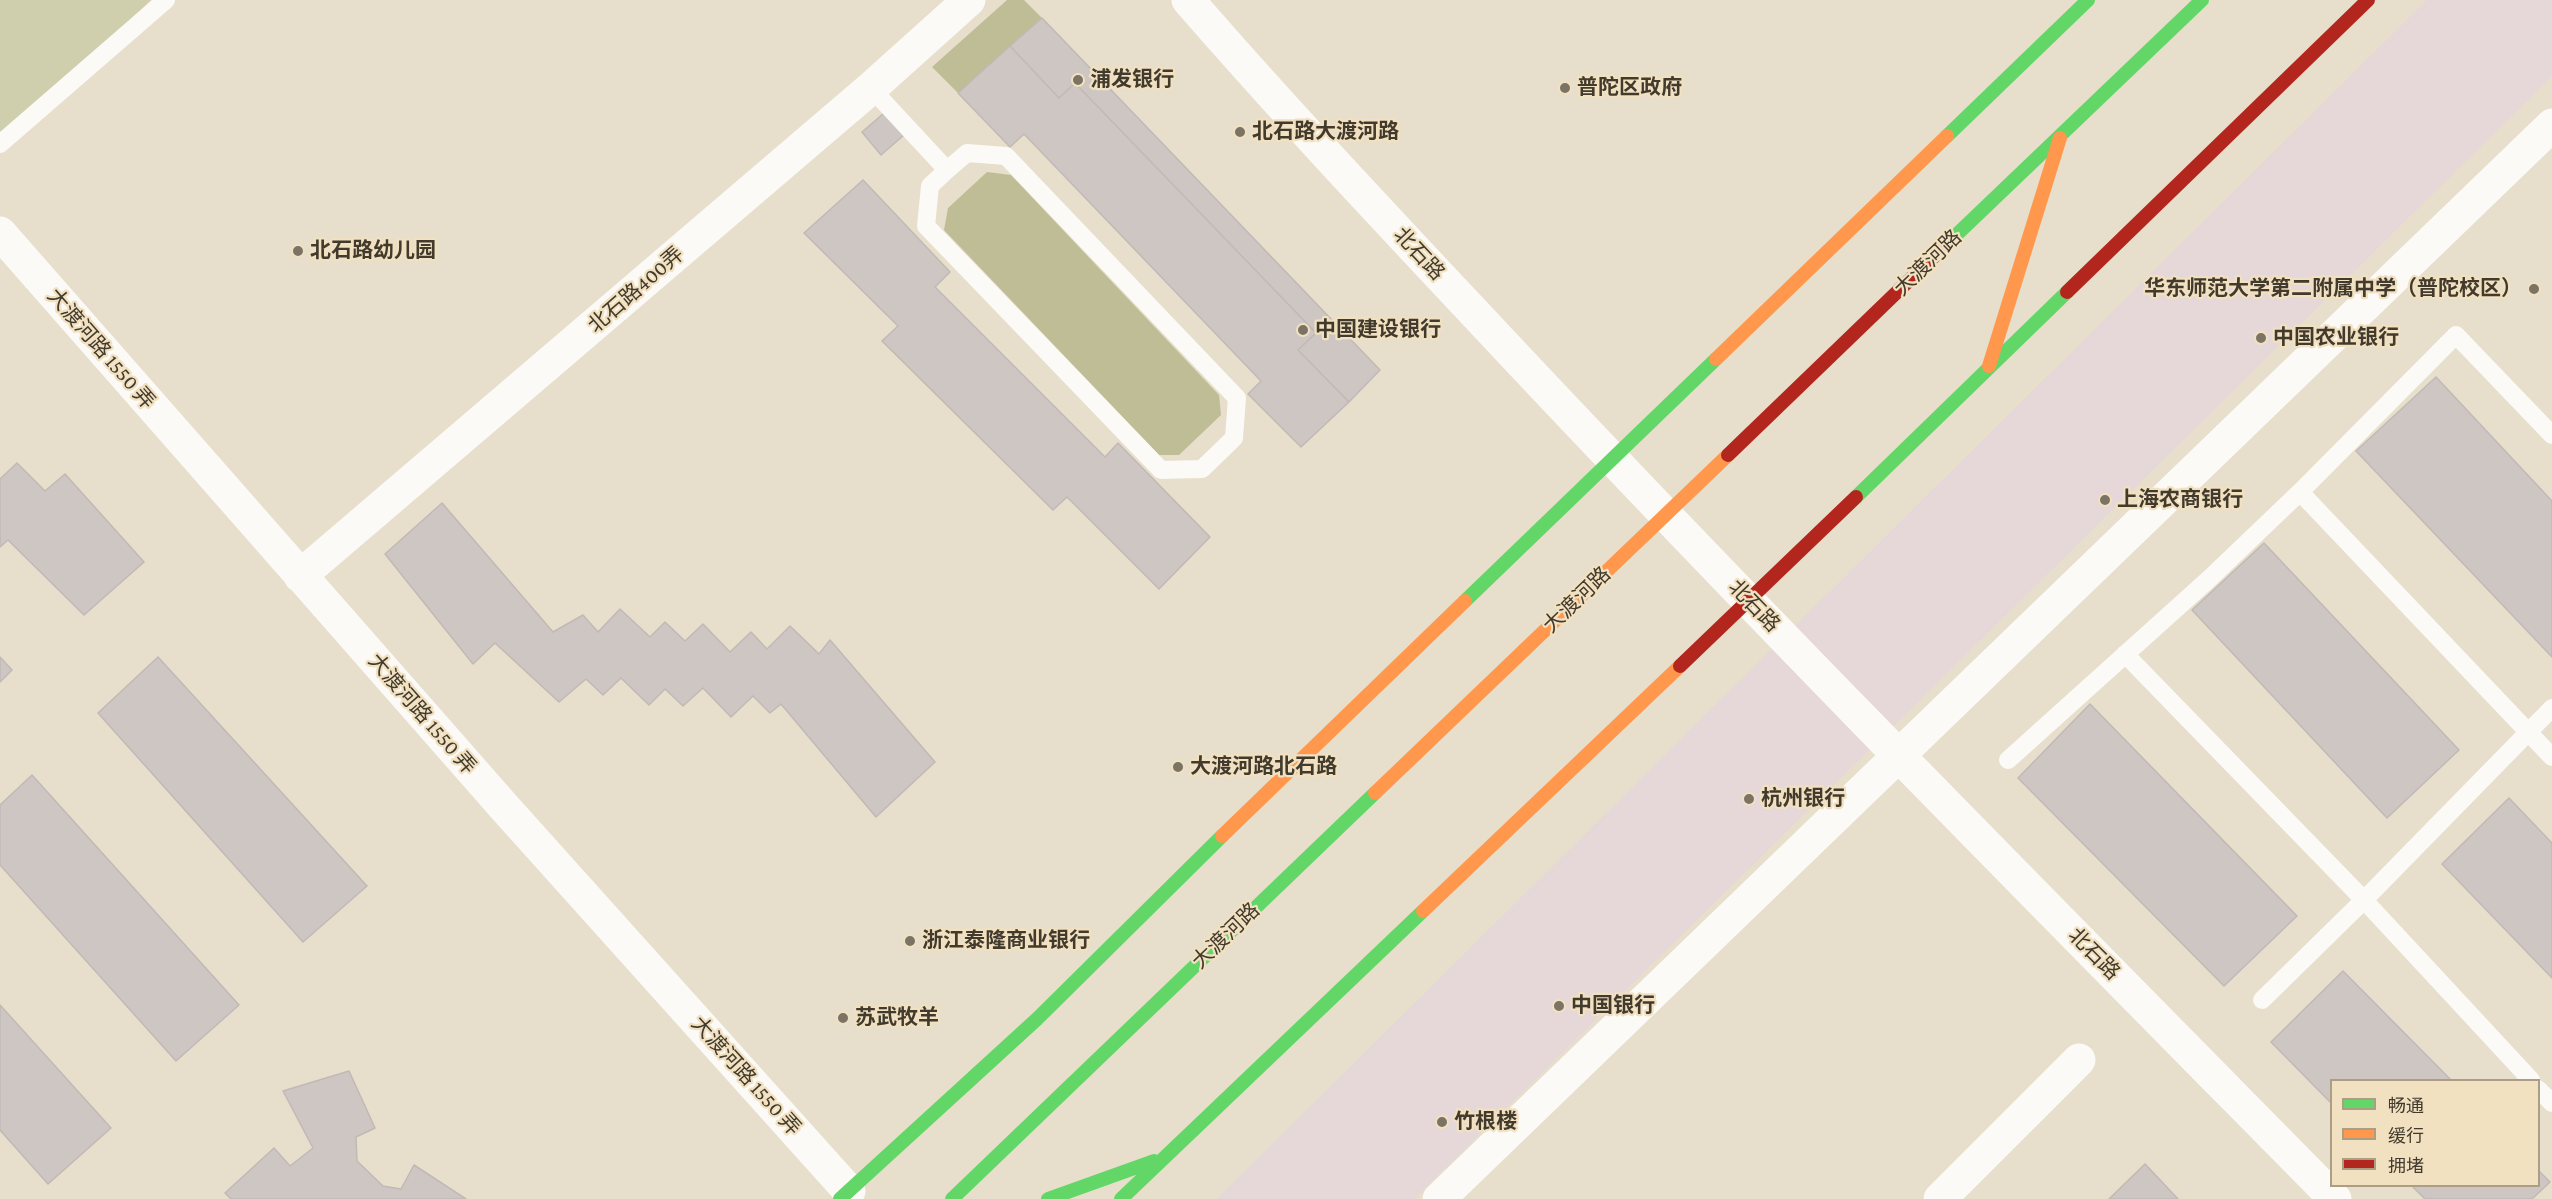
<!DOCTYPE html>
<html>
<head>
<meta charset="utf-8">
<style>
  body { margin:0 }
  #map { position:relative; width:2552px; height:1199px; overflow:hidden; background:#e7decb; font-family:"Crimson Pro","Noto Sans SC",serif }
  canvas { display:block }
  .legend { position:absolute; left:2330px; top:1079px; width:210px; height:108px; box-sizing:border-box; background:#f2e1c0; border:2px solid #ab9e85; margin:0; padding:8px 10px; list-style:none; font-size:18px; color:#413a2d }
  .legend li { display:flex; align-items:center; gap:12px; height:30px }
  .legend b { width:30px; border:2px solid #ab9e85 }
</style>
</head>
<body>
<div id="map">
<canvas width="2552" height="1199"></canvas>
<ul class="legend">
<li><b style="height:8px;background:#63d668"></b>畅通</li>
<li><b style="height:8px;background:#ff974d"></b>缓行</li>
<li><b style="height:8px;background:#b3261e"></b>拥堵</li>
</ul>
</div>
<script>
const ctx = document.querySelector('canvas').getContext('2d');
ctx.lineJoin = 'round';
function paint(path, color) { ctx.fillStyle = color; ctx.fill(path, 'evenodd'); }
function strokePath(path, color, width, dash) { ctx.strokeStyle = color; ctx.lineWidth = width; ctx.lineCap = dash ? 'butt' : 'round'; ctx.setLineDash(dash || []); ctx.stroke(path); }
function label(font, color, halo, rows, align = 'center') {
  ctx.font = font + ' "Crimson Pro","Noto Sans SC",serif'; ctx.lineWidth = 4.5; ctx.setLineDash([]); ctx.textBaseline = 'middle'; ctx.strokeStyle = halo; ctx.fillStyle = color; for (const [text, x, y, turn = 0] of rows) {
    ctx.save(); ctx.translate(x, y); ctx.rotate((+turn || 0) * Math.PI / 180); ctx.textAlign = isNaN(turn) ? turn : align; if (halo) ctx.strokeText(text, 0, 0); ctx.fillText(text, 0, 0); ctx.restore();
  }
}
const commercial = new Path2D(`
  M2427 0H2552V76L1414 1199H1217Z`);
const green = new Path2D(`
  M0 0H151L0 141Z`);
const forest = new Path2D(`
  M1007 0H1024L1042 18 958 93 932 67Z
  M987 172 1011 175 1219 395 1221 415 1179 455H1159L944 230 948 208Z`);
const building = new Path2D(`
  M1042 18 1380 370 1349 402 1298 350 1316 333 1075 83 1059 98 1010 46Z
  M1010 46 1059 98 1075 83 1316 333 1298 350 1349 402 1301 447 1248 394 1261 381 1024 134 1010 147 958 93Z
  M884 113 904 135 881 155 862 132Z
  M863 180 950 272 935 287 1105 457 1118 443 1210 537 1159 589 1067 497 1053 510 882 341 898 326 804 233Z
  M2436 377 2552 501V657L2356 451Z
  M17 463 45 491 65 474 144 562 84 615 8 540 0 547V479Z
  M442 503 553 632 583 615 598 632 620 609 650 637 665 622 685 641 703 624 730 652 751 632 767 649 790 626 819 654 830 640 935 762 876 817 781 704 770 713 753 696 731 717 703 688 683 706 665 689 649 705 621 678 603 695 586 679 559 702 495 643 473 664 385 554Z
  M2264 543 2459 750 2387 818 2192 610Z
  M0 657 12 670 0 682Z
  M158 657 367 886 303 942 98 713Z
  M2090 704 2297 916 2224 986 2018 778Z
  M32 775 239 1005 176 1061 0 865V805Z
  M2509 798 2552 843V978L2442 864Z
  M2343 971 2451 1080H2332V1104L2271 1042Z
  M0 1005 111 1128 48 1184 0 1130Z
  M349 1071 375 1128 356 1137 357 1161 383 1186 401 1189 414 1165 466 1199H231L225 1193 274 1148 290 1166 313 1148 283 1091Z
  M2145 1164 2178 1199H2109Z
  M2538 1170 2550 1182 2532 1199H2425L2412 1186H2538Z`);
const lane = new Path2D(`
  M871 88 947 170 930 186 926 226 1161 470 1202 469 1234 438 1237 398 1006 156 967 153 947 170
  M0 144 166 0
  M2300 492 2552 757
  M2125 654 2364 900 2531 1080
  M2008 760 2209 579 2300 492 2456 335 2552 435
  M2262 1000 2364 900 2552 708
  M2538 1089 2552 1103`);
const street = new Path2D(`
  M1188 0C1288 115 1393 226 1498 338 1772 630 2054 914 2335 1199
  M0 233 505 808 849 1191
  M300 576 871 88 969 0
  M1439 1199 2552 125
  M1940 1199 2079 1060`);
const fast = new Path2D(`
  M1947 136 2088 0
  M1951 240 2202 0
  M1856 497 2067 292
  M1465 601 1716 359
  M840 1199 1037 1019 1222 836
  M952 1199 1375 793
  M1048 1199 1154 1161
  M1121 1199 1423 911`);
const slow = new Path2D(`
  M1716 359 1947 136
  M1989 366 2060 138
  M1375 793 1728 455
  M1222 836 1465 601
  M1423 911 1680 666`);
const jam = new Path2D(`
  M2067 292 2368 0
  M1728 455 1951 240
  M1680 666 1856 497`);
const markers = [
  [1078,80,6,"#7b7364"],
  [1565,88,6,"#7b7364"],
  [1240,132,6,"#7b7364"],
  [298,251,6,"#7b7364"],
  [2534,289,6,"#7b7364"],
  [1303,330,6,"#7b7364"],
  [2261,338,6,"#7b7364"],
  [2105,500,6,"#7b7364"],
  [1178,767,6,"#7b7364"],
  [1749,799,6,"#7b7364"],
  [910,941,6,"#7b7364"],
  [1559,1006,6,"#7b7364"],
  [843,1018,6,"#7b7364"],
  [1442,1122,6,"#7b7364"]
];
const poiNames = [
  ["浦发银行",1090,80],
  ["普陀区政府",1577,88],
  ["北石路大渡河路",1252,132],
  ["北石路幼儿园",310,251],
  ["华东师范大学第二附属中学（普陀校区）",2522,289,"right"],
  ["中国建设银行",1315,330],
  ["中国农业银行",2273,338],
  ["上海农商银行",2117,500],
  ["大渡河路北石路",1190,767],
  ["杭州银行",1761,799],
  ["浙江泰隆商业银行",922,941],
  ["中国银行",1571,1006],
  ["苏武牧羊",855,1018],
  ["竹根楼",1454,1122]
];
const streetNames = [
  ["北石路",1419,254,47],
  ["大渡河路",1928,263,-44],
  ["北石路400弄",636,290,-41],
  ["大渡河路 1550 弄",101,349,49],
  ["大渡河路",1577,600,-44],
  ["北石路",1754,606,46],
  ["大渡河路 1550 弄",422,714,49],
  ["大渡河路",1226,936,-44],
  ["北石路",2094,954,45],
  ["大渡河路 1550 弄",746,1076,48]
];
paint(commercial, '#e6d7d8');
paint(green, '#cfcead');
paint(forest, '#bebd96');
paint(building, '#cec6c3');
strokePath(building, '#c1b9b6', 1.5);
strokePath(lane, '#fbfaf7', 18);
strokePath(street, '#fbfaf7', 33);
strokePath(fast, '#63d668', 14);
strokePath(slow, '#ff974d', 14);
strokePath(jam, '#b3261e', 14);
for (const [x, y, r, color] of markers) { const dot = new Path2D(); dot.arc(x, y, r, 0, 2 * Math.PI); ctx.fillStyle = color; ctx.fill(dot); strokePath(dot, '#f2e1c0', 2); }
label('bold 21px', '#413a2d', '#f2e1c0', poiNames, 'left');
label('21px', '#413a2d', '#f2e1c0', streetNames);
</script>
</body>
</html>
